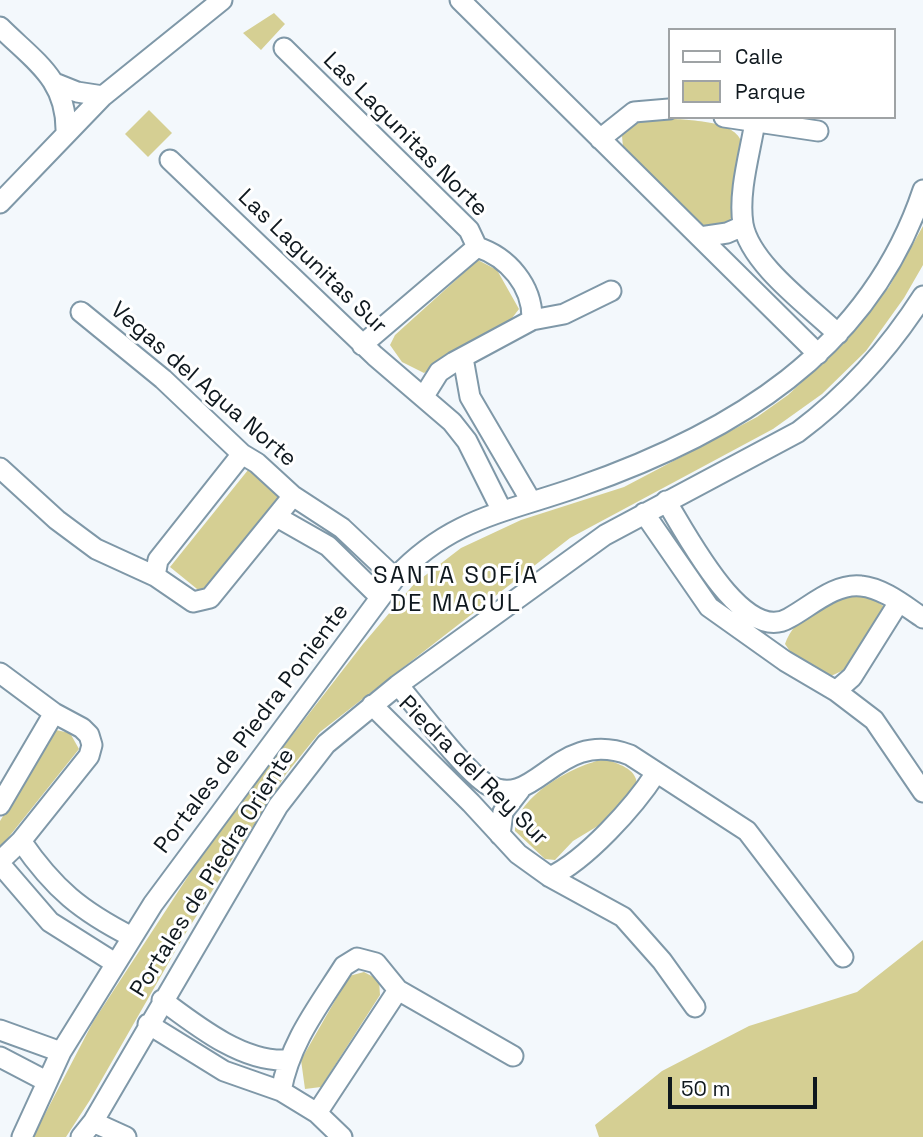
<!DOCTYPE html>
<html>
<head>
<meta charset="utf-8">
<style>
  body { margin:0 }
  #map { position:relative; width:923px; height:1137px; overflow:hidden; background:#f3f8fc; font-family:"Space Grotesk",sans-serif }
  canvas { display:block }
  .legend { position:absolute; left:668px; top:28px; width:228px; height:91px; box-sizing:border-box; background:#fff; border:2px solid #9fa3a5; margin:0; padding:9px 12px; list-style:none; font-size:21px; color:#0f181e }
  .legend li { display:flex; align-items:center; gap:14px; height:35px }
  .legend b { width:35px; border:2px solid #9fa3a5 }
  .scale { position:absolute; left:668px; top:1077px; width:149px; height:32px; box-sizing:border-box; border:4px solid #0f181e; border-top:0; padding-left:9px; font-size:21px; line-height:24px; white-space:nowrap; color:#0f181e; -webkit-text-stroke:5px #fff; paint-order:stroke }
</style>
</head>
<body>
<div id="map">
<canvas width="923" height="1137"></canvas>
<ul class="legend">
<li><b style="height:9px;background:#fff"></b>Calle</li>
<li><b style="height:19px;background:#d5cf93"></b>Parque</li>
</ul>
<div class="scale">50 m</div>
</div>
<script>
const ctx = document.querySelector('canvas').getContext('2d');
ctx.lineJoin = 'round';
function paint(path, color) { ctx.fillStyle = color; ctx.fill(path, 'evenodd'); }
function strokePath(path, color, width, dash) { ctx.strokeStyle = color; ctx.lineWidth = width; ctx.lineCap = dash ? 'butt' : 'round'; ctx.setLineDash(dash || []); ctx.stroke(path); }
function label(font, color, halo, rows, align = 'center') {
  ctx.font = font + ' "Space Grotesk",sans-serif'; ctx.lineWidth = 6; ctx.setLineDash([]); ctx.textBaseline = 'middle'; ctx.strokeStyle = halo; ctx.fillStyle = color; for (const [text, x, y, turn = 0] of rows) {
    ctx.save(); ctx.translate(x, y); ctx.rotate((+turn || 0) * Math.PI / 180); ctx.textAlign = isNaN(turn) ? turn : align; if (halo) ctx.strokeText(text, 0, 0); ctx.fillText(text, 0, 0); ctx.restore();
  }
}
const green = new Path2D(`
  M274 13 285 24 261 50 243 33Z
  M149 110 172 133 148 157 125 134Z
  M666 118C687 121 737 119 742 144L730 224 706 228 700 224 623 147 622 136C633 121 649 119 666 118Z
  M923 226V265L904 298 866 351 822 394 773 429 570 538 320 732 286 774 185 934 90 1100 66 1137H33L93 1022 215 835 363 644 414 584 461 548 521 520 624 487 757 417 788 395 844 343 889 287Z
  M478 260 497 270 519 309 506 326 424 373 402 362 390 345 395 335Z
  M248 470 280 495 202 593 170 567Z
  M848 594 868 596 885 607 850 667 831 676 796 660 785 644C795 616 822 606 848 594Z
  M56 730 70 733 79 749 0 848V821Z
  M605 759C618 764 636 768 637 784L606 821 573 841 555 860 545 859 515 831C516 796 574 765 605 759Z
  M923 940V1137H599L595 1125 662 1071 749 1026 857 992Z
  M364 972 379 980 380 995 321 1087 305 1089 301 1060 349 976Z`);
const minor = new Path2D(`
  M460 0 818 354
  M0 27C34 61 67 79 66 132
  M284 48 469 230 477 247C508 257 533 286 532 320
  M57 84 77 92 103 96
  M724 117 818 131
  M755 122C750 153 738 192 743 224 750 264 809 306 838 334
  M600 139 634 112 669 109
  M170 160 375 356 452 422 467 441 502 511
  M0 203 103 96 222 0
  M700 237 727 233 743 226
  M81 312 163 379 242 454 257 463 293 496 342 528 395 578
  M362 345 477 247
  M463 358 470 397 531 501
  M424 396 439 372 454 362 532 320 564 314 611 291
  M0 468 57 520 96 549 155 576 193 602 210 598 293 496
  M666 501C685 531 743 646 789 618 811 606 835 583 861 586 883 588 905 606 923 618
  M644 513 709 607 785 661 836 691 874 720 923 792
  M277 517 328 546 380 597
  M155 576 158 560 242 454
  M0 673 54 713 82 728 89 735 92 745 89 756 21 841 0 861
  M398 685C418 708 464 771 488 785 536 812 556 727 630 755L747 831 843 957
  M836 691 852 677 899 602
  M372 705 471 803 518 854 550 877 623 917 662 961 695 1007
  M0 805 54 713
  M500 835 503 812 520 790
  M21 841C54 889 81 911 132 937
  M0 864 50 922 115 963
  M550 877C586 860 634 807 656 773
  M162 1000C197 1026 242 1062 286 1060
  M148 1024 224 1071 281 1091 317 1113 342 1137
  M0 1030 61 1052
  M0 1057 46 1081
  M281 1091C290 1042 318 1007 344 966L357 958 376 963 398 990 513 1056
  M317 1113 398 990
  M93 1122 126 1137
  M22 1137 61 1052 153 904 395 578C451 518 504 513 578 487 731 434 869 352 923 190
  M81 1137 93 1122 278 806 326 744 398 685 605 535 798 432C849 394 889 349 923 296`);
const streetNames = [
  ["Las Lagunitas Norte",405,135,45],
  ["Las Lagunitas Sur",312,262,44],
  ["Vegas del Agua Norte",203,385,41],
  ["Portales de Piedra Poniente",252,729,-53],
  ["Piedra del Rey Sur",473,771,45],
  ["Portales de Piedra Oriente",213,873,-58]
];
const neighbourhoodNames = [
  ["SANTA SOFÍA",456,576],
  ["DE MACUL",456,604]
];
paint(green, '#d5cf93');
strokePath(minor, '#7f98a8', 23);
strokePath(minor, '#fff', 19);
label('23px', '#0f181e', '#fff', streetNames);
ctx.letterSpacing = '2px';
label('24px', '#0f181e', '#fff', neighbourhoodNames);
ctx.letterSpacing = '0px';
</script>
</body>
</html>
